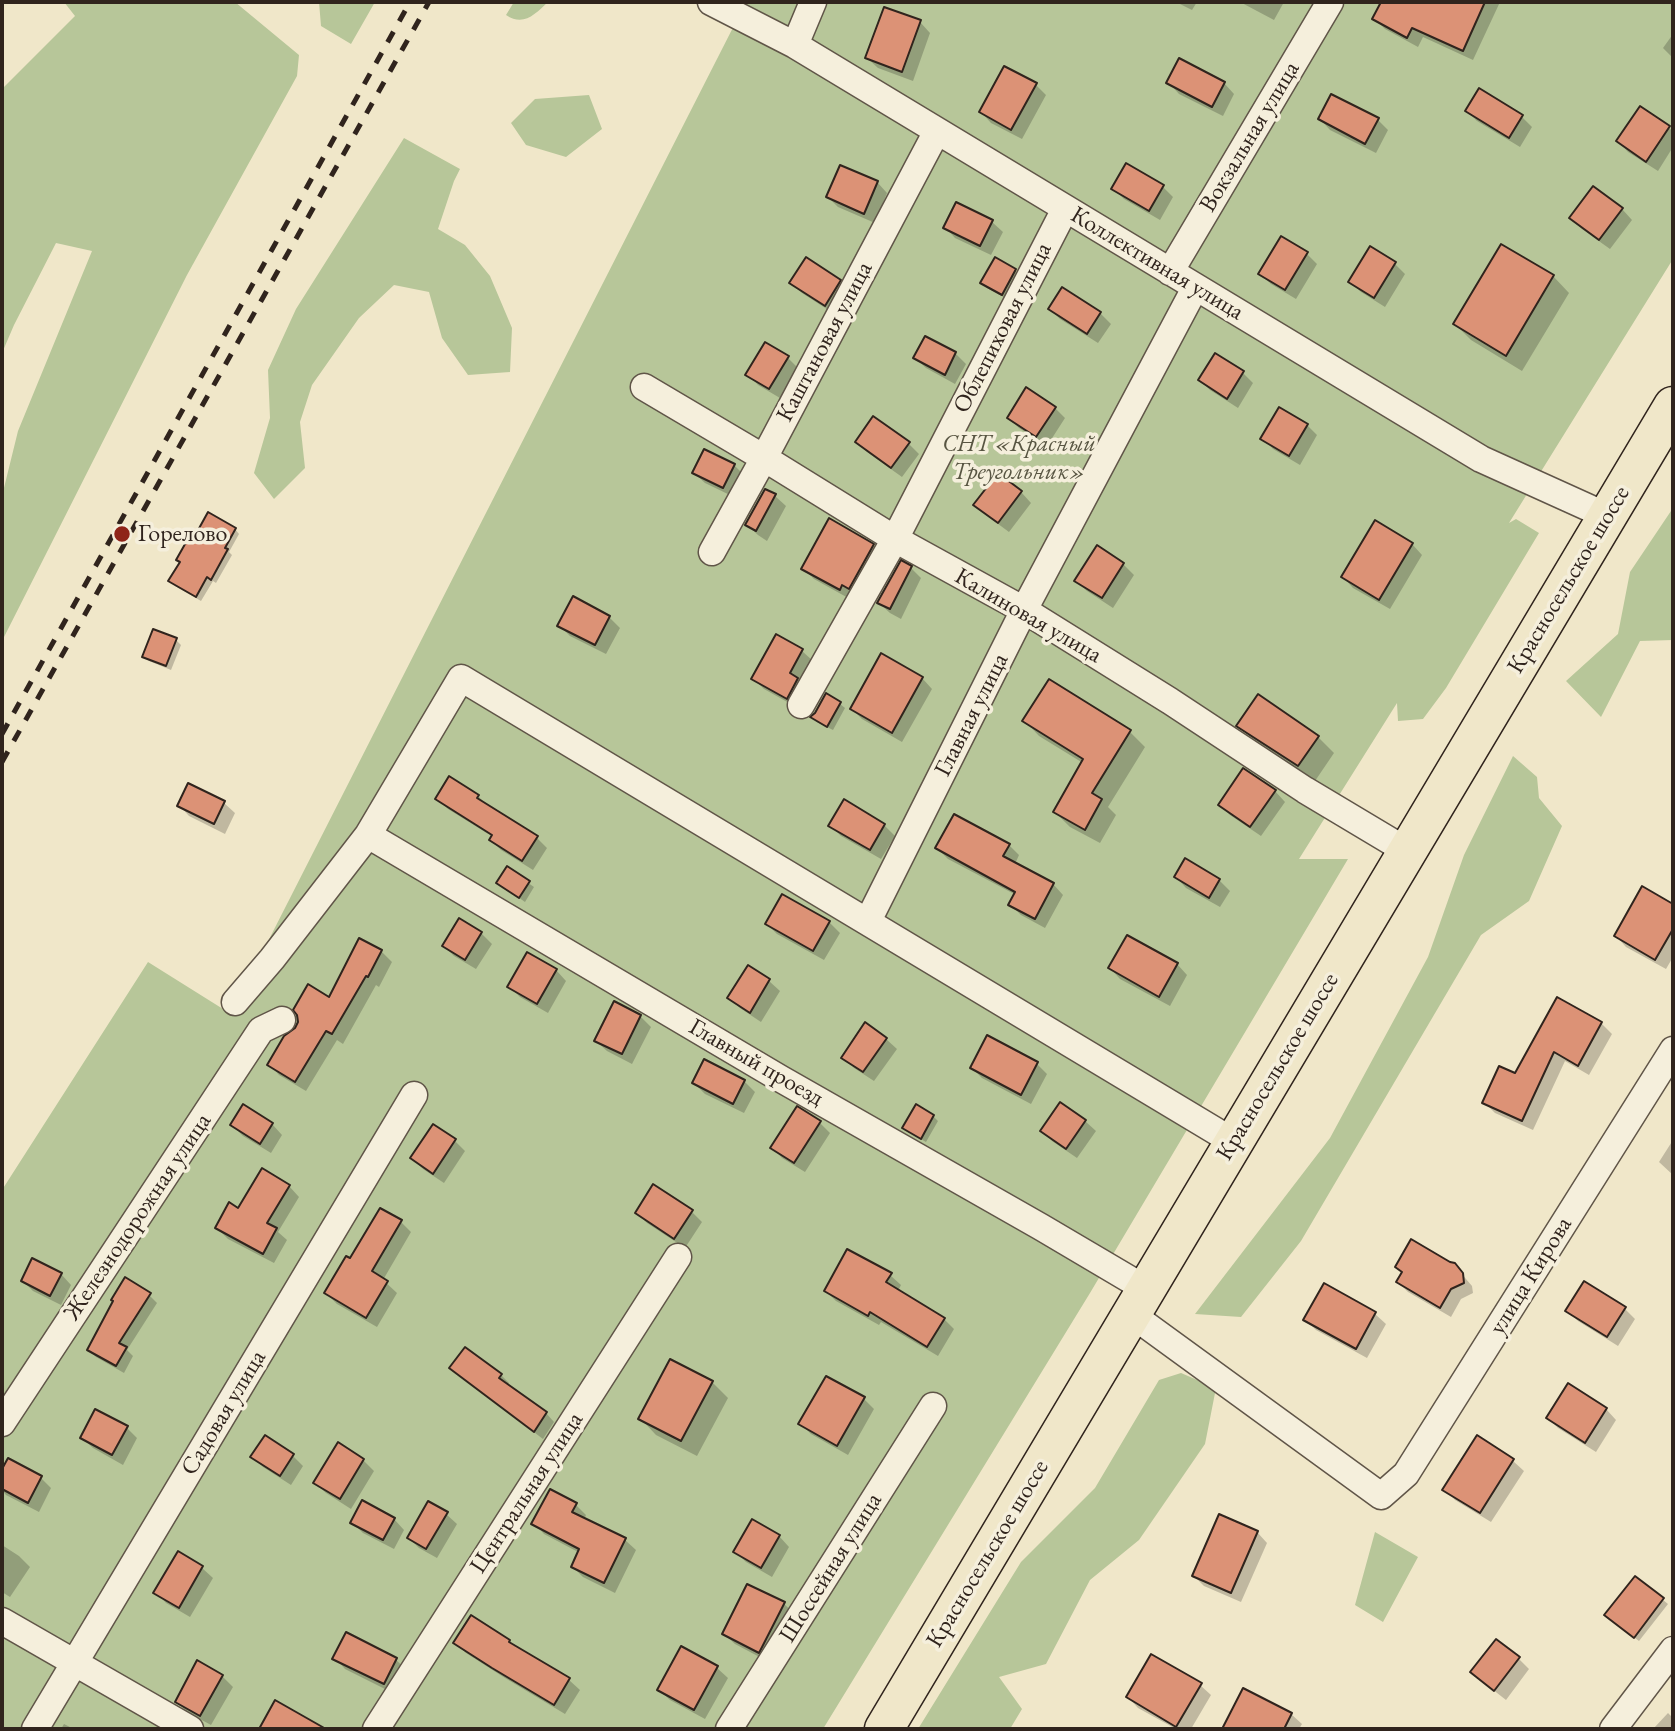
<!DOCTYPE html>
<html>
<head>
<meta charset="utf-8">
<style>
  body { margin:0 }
  #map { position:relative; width:1675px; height:1731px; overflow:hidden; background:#f0e7c9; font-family:"EB Garamond",serif }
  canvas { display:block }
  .frame { position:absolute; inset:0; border:4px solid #30241d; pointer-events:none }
</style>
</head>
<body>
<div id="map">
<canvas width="1675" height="1731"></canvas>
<div class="frame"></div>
</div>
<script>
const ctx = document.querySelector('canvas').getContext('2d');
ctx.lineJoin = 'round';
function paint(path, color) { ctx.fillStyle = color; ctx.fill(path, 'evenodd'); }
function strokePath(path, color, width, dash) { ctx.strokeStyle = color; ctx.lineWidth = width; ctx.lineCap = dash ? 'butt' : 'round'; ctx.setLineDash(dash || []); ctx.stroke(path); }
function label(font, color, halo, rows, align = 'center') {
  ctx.font = font + ' "EB Garamond",serif'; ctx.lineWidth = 7; ctx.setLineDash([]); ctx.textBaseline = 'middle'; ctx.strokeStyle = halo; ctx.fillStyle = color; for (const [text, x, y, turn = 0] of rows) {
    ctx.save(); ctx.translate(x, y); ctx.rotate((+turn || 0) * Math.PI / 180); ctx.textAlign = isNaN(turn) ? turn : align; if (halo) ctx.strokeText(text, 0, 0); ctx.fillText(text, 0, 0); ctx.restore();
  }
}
const green = new Path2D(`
  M64 2H235L299 55 297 76 187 275 2 641V496L18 431 92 251 56 243 14 325 2 353V92L3 88 75 16Z
  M319 2H375L351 44 321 26Z
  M514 2H548C535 14 524 27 506 15Z
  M746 2H1673V259L1509 523 1516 519 1539 533 1446 688 1423 719 1398 721 1397 703 1299 859H1348L1090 1293 823 1729H2V1190L148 962 231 1014Z
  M589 95 602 129 566 157 526 145 511 123 535 99Z
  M404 138 460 169 454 181 438 229 465 245 490 276 512 328 510 372 468 375 442 338 429 292 394 285 359 318 312 385 300 422 305 468 274 499 254 473 270 418 268 370 296 309Z
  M1673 508V640L1640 641 1601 717 1566 681 1618 634 1630 572Z
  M1513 756 1537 777 1539 798 1562 826 1529 901 1481 935 1301 1241 1241 1317 1195 1314 1330 1138 1428 957 1464 855Z
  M1181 1373 1216 1388 1205 1444 1139 1540 1090 1580 1046 1664 999 1677 1022 1709 1010 1729H918L1021 1562 1095 1488 1159 1380Z
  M1375 1532 1418 1557 1383 1622 1355 1605Z`);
const shadow = new Path2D(`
  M1176 2H1197L1192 10Z
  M1240 2H1284L1274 20Z
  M1383 2H1438L1456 11 1460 2H1500L1473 60 1423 37 1418 47 1385 29 1374 18Z
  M920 22 930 33 913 81 878 68 867 58Z
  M1673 34V58L1663 48Z
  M1169 83H1224L1234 94 1223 116 1179 94Z
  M1035 84 1046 95 1022 139 991 123 981 112Z
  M1640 108 1673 131V147L1658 171 1628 152 1618 141Z
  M1467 111 1522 117 1532 127 1520 147 1477 121Z
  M1320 119 1378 120 1388 130 1376 153 1330 130Z
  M1127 166 1163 187 1173 197 1160 220 1124 199 1113 188Z
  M877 182 887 193 875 223 838 207 828 197Z
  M1622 209 1632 220 1610 249 1582 229 1571 218Z
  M992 222 1003 232 991 255 955 238 945 227Z
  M1307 254 1317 264 1296 299 1271 284 1260 274Z
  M995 260 1015 271 1020 275 1007 299 987 288 982 283Z
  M1395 264 1405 274 1385 307 1361 292 1350 282Z
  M1553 276 1569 293 1522 371 1471 340 1455 324Z
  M839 281 850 292 836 315 802 293 791 283Z
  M1062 289 1100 313 1111 324 1098 343 1060 319 1050 309Z
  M955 353 966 364 955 384 926 368 915 358Z
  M1216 355 1243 373 1253 383 1238 408 1210 390 1200 380Z
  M788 358 798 368 780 398 758 385 748 374Z
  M1055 408 1065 418 1047 446 1019 428 1009 418Z
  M1307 425 1317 435 1300 465 1273 449 1263 438Z
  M857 442 909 444 919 454 902 477 867 452Z
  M734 465 745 476 734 497 705 483 694 473Z
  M766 491 775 496 786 506 767 541 758 535 747 525Z
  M1021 492 1031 503 1009 532 986 515 976 505Z
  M235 529 239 534 229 552 232 555 216 583 213 581 201 601 175 586 171 581 197 534Z
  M1412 544 1422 555 1390 609 1353 588 1343 577Z
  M873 546 883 556 850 599 814 579 804 569Z
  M1097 548 1123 564 1134 575 1113 608 1087 591 1076 581Z
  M911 568 921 578 901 619 890 613 879 603Z
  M609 617 620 628 606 654 570 636 560 626Z
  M777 636 802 651 813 661 798 708 764 689 753 678Z
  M176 640 181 645 171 670 149 661 144 656Z
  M922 678 932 689 902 742 862 719 852 709Z
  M1049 681 1130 732 1145 747 1108 807 1116 815 1100 843 1070 827 1055 812 1083 763 1039 736 1025 721Z
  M826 696 840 704 845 708 833 730 817 722 813 717Z
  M1238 725 1318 737 1334 753 1315 781 1254 741Z
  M1275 791 1285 802 1261 836 1230 815 1220 805Z
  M478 796 488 806 537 838 547 848 533 870 501 850 491 840 493 837 448 809 437 798Z
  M844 802 884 825 895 836 881 859 841 836 830 825Z
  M224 803 235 813 225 834 189 816 179 805Z
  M1009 845 1019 855 1015 864 1053 884 1063 895 1045 928 1021 915 1011 905 1016 895 948 859 937 848Z
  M508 869 534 887 525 902 498 883Z
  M1176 877 1219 880 1230 891 1220 907 1186 888Z
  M1643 889 1673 906V957L1666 969 1626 947 1616 936Z
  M829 922 840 933 824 960 777 934 767 924Z
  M481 933 492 944 476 969 454 956 444 946Z
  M381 951 392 962 379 987 376 985 343 1044 337 1040 306 1091 279 1075 269 1064 297 1029 299 1022 330 999Z
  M1177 964 1187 975 1170 1006 1120 979 1110 968Z
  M748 968 769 981 780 991 761 1022 740 1008 730 998Z
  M556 970 566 981 548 1013 520 997 510 987Z
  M1558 1000 1601 1023 1612 1034 1589 1075 1565 1061 1533 1130 1495 1113 1484 1102 1516 1075Z
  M640 1016 651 1027 632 1064 607 1051 596 1041Z
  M886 1039 897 1049 874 1081 854 1068 844 1057Z
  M705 1062 744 1081 755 1092 744 1113 705 1094 694 1083Z
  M1037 1064 1047 1074 1031 1104 982 1078 972 1068Z
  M933 1116 938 1121 926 1142 909 1132 904 1128Z
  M1085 1121 1096 1131 1077 1158 1052 1141 1042 1130Z
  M820 1123 830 1133 805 1172 782 1158 772 1147Z
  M272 1124 282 1135 271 1153 243 1136 232 1125Z
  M1673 1140V1175L1659 1162Z
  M455 1141 465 1151 444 1183 423 1169 412 1158Z
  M289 1186 299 1197 278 1232 287 1240 274 1263 228 1239 217 1228 239 1210Z
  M691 1211 702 1222 685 1248 647 1223 637 1213Z
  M401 1222 411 1232 383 1280 397 1293 377 1327 337 1304 326 1293Z
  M1454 1265 1472 1286 1473 1293 1461 1299 1451 1317 1408 1292 1398 1282Z
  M61 1274 71 1285 61 1305 33 1291 23 1281Z
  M890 1275 901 1285 898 1291 944 1319 954 1329 938 1356 881 1322 879 1325 836 1301 826 1291Z
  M1325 1285 1375 1314 1386 1324 1367 1358 1316 1330 1305 1319Z
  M149 1295 157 1303 127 1350 133 1356 124 1373 96 1357 89 1350Z
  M1624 1308 1635 1319 1618 1346 1578 1321 1567 1311Z
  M501 1375 509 1383 507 1386 546 1413 554 1422 543 1439 460 1376Z
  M712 1382 728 1398 697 1456 656 1435 640 1418Z
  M864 1399 874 1409 848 1455 811 1434 800 1423Z
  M1606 1409 1616 1420 1596 1452 1558 1428 1548 1418Z
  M127 1428 137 1438 123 1465 93 1448 82 1438Z
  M265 1438 293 1456 303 1466 291 1485 263 1467 253 1456Z
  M1477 1438 1513 1461 1524 1471 1491 1522 1455 1500 1445 1489Z
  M338 1445 363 1460 374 1471 351 1509 326 1493 315 1483Z
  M8 1461 41 1478 51 1488 39 1512 6 1495 2 1490V1473Z
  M576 1505 586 1515 584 1520 625 1540 636 1550 615 1593 583 1577 573 1567 580 1553 544 1534 534 1523Z
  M446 1514 457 1524 437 1558 419 1548 409 1538Z
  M394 1519 404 1530 394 1549 363 1533 352 1522Z
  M1257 1532 1267 1543 1241 1602 1204 1586 1194 1576Z
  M779 1536 789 1547 772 1577 746 1562 736 1552Z
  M2 1545 19 1556 30 1567 10 1597 2 1592Z
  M178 1554 202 1568 213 1578 190 1617 166 1603 156 1592Z
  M1636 1578 1668 1604 1639 1641 1611 1620Z
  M748 1586 784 1604 795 1614 769 1662 735 1644 724 1634Z
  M509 1641 515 1648 569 1680 580 1690 565 1714 505 1678 466 1653 455 1642Z
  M1497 1641 1519 1659 1529 1669 1506 1700 1483 1682Z
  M682 1648 717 1668 728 1678 705 1719 670 1700 659 1690Z
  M335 1658 396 1660 407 1670 395 1694 345 1669Z
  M222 1676 233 1687 211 1725 187 1712 177 1702Z
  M1200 1685 1211 1695 1191 1729H1176L1138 1708 1128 1697Z
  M1244 1690 1291 1714 1302 1724 1299 1729H1224Z
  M1668 1713 1673 1718V1729H1653Z
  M64 1724 74 1729H61Z`);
const building = new Path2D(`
  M1381 2H1485L1463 51 1412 28 1407 38 1372 19Z
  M884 7 921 20 902 72 865 58Z
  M1179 58 1225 82 1212 107 1166 83Z
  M1004 66 1037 83 1011 130 979 112Z
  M1479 88 1523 115 1509 138 1465 111Z
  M1331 94 1379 118 1365 144 1318 119Z
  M1640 106 1670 126 1646 162 1616 141Z
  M1126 163 1164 185 1149 211 1111 189Z
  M840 165 878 181 864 214 826 197Z
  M1593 186 1623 208 1599 240 1569 218Z
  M956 202 993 220 980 246 943 228Z
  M1281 236 1308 252 1285 290 1258 274Z
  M1501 244 1554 275 1506 356 1453 324Z
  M1370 246 1396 262 1374 298 1348 282Z
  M806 257 841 280 825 306 789 283Z
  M995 257 1016 269 1002 295 980 283Z
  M1062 287 1101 312 1087 334 1048 309Z
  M925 336 956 352 945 375 913 358Z
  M765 342 789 356 769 389 745 375Z
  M1215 353 1244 371 1227 399 1198 380Z
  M1026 387 1056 407 1036 437 1007 418Z
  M1279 407 1308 424 1289 456 1260 439Z
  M873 416 910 442 891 468 855 442Z
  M704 449 735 464 723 488 692 473Z
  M998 473 1022 491 998 523 973 505Z
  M765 489 776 494 756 531 745 525Z
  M208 512 236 528 225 548 228 549 211 580 207 577 196 597 168 581 180 562 176 560 193 530 197 532Z
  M829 518 874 544 849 589 842 585 840 590 801 569Z
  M1375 520 1413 543 1379 600 1341 577Z
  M1097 545 1124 563 1102 598 1074 581Z
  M901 560 912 566 890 609 877 603Z
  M573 596 610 616 595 645 557 626Z
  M153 629 177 638 166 666 142 657Z
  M776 634 803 649 790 673 798 678 787 699 751 679Z
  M881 653 923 677 892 733 850 709Z
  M1049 679 1131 730 1092 793 1102 799 1085 830 1053 812 1083 759 1022 721Z
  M826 693 841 702 827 727 810 717 815 713Z
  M1258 694 1319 736 1298 766 1236 726Z
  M1243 768 1276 790 1250 827 1218 805Z
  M449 776 479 795 477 798 538 836 522 861 489 840 492 835 435 799Z
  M188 783 225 801 214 824 177 806Z
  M844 799 885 824 870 850 828 826Z
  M954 814 1010 844 1003 856 1054 883 1035 919 1008 905 1015 892 935 848Z
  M1185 858 1220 879 1209 898 1174 877Z
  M507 866 530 881 519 898 496 883Z
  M1642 886 1673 904V929L1655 960 1614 936Z
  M782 894 830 921 813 951 765 924Z
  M459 918 482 932 465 960 442 946Z
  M1127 935 1178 963 1159 997 1108 968Z
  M359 938 382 950 368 977 366 976 332 1034 326 1031 295 1082 267 1065 284 1036 295 1028 298 1022 297 1015 293 1010 308 984 329 997Z
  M527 952 557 969 537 1004 507 987Z
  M748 965 770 979 750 1013 727 998Z
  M1557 997 1602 1022 1578 1066 1554 1052 1522 1121 1482 1103 1499 1066 1515 1073Z
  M614 1001 641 1015 622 1054 594 1041Z
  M865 1022 887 1038 863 1072 841 1058Z
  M987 1035 1038 1062 1021 1095 970 1068Z
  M704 1059 745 1080 733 1104 692 1083Z
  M1060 1102 1086 1120 1066 1149 1040 1131Z
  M243 1104 273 1123 260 1144 230 1125Z
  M916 1104 934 1115 921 1139 902 1128Z
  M797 1106 821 1121 794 1163 770 1148Z
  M433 1124 456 1139 433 1174 410 1158Z
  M262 1168 290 1185 267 1223 277 1228 263 1254 215 1228 229 1202 238 1208Z
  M653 1184 693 1210 674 1239 635 1213Z
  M380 1208 402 1220 372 1271 388 1281 366 1318 324 1293 346 1256 350 1258Z
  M1411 1239 1450 1262 1455 1263 1463 1273 1464 1283 1451 1289 1440 1308 1396 1282 1402 1272 1395 1267Z
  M847 1249 892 1273 886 1282 945 1318 927 1347 870 1312 868 1316 824 1291Z
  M32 1258 62 1273 50 1296 21 1281Z
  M125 1277 151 1293 119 1343 127 1347 116 1366 87 1350 113 1301 111 1300Z
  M1584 1281 1626 1307 1607 1337 1565 1311Z
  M1324 1283 1376 1312 1356 1349 1303 1320Z
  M465 1347 502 1374 499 1378 547 1412 534 1432 449 1368Z
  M670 1359 713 1381 681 1441 638 1419Z
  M826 1376 865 1397 837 1446 798 1424Z
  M1568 1383 1607 1408 1585 1443 1546 1418Z
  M95 1409 128 1426 112 1455 80 1438Z
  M265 1435 294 1454 280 1476 250 1457Z
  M1477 1435 1514 1459 1480 1513 1442 1490Z
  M338 1442 364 1459 340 1499 313 1483Z
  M8 1458 42 1476 28 1503 2 1489V1469Z
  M550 1489 577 1503 572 1512 626 1538 604 1583 571 1567 579 1549 531 1524Z
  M362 1500 395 1518 383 1540 350 1523Z
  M428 1501 448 1512 426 1549 407 1538Z
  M1219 1514 1258 1531 1231 1593 1192 1576Z
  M752 1519 780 1535 761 1568 733 1552Z
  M178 1551 203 1566 179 1608 153 1593Z
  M1635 1576 1664 1598 1634 1638 1604 1615Z
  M747 1584 785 1602 759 1653 722 1634Z
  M471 1615 510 1640 509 1642 570 1678 554 1705 492 1668 453 1643Z
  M346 1632 397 1658 384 1684 332 1659Z
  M1496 1639 1520 1657 1494 1691 1470 1672Z
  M681 1646 718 1666 694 1710 657 1690Z
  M1151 1654 1202 1683 1176 1727 1126 1697Z
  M197 1660 223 1675 200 1716 175 1702Z
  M1243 1688 1292 1713 1284 1729H1222Z
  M275 1700 326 1729H259Z`);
const minor = new Path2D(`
  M711 2 795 45 1481 459 1607 516
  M795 45 813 2
  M1170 272 1330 2
  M644 387 764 458 895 539 1024 610 1170 701 1305 790 1407 851
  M712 552 764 458 937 131
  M801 705 895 539 1065 209
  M368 835 781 1079 1041 1227 1146 1289
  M868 921 1024 610 1195 288
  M235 1002 272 959 368 835 461 678 1234 1142
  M1131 1314 1381 1496 1406 1474 1673 1050
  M2 1423 261 1030 282 1020
  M2 1621 190 1729
  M35 1729 414 1095
  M376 1729 678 1257
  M729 1729 933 1406
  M1613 1729 1673 1650`);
const trunk = new Path2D(`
  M884 1729 1673 406`);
const rail = new Path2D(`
  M2 734 410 2
  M2 762 429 2`);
const markers = [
  [122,534,9,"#8f2418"]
];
const streetNames = [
  ["Вокзальная улица",1250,137,-59],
  ["Коллективная улица",1157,264,31],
  ["Облепиховая улица",1003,328,-63],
  ["Каштановая улица",825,342,-62],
  ["Красносельское шоссе",1569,580,-59],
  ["Калиновая улица",1028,616,30],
  ["Главная улица",972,715,-63],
  ["Главный проезд",756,1063,30],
  ["Красносельское шоссе",1278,1067,-59],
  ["Железнодорожная улица",138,1217,-56],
  ["улица Кирова",1531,1276,-58],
  ["Садовая улица",224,1413,-59],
  ["Центральная улица",527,1493,-57],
  ["Красносельское шоссе",988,1554,-59],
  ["Шоссейная улица",831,1568,-58]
];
const parkNames = [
  ["СНТ «Красный",1019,444],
  ["Треугольник»",1019,472]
];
const poiNames = [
  ["Горелово",138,534]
];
paint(green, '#b7c699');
paint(shadow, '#0003');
paint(building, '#dc9276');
strokePath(building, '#30241d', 2);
strokePath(minor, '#605548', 29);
strokePath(trunk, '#30241d', 41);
strokePath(minor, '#f5efdc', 26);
strokePath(trunk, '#f0e7c9', 38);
strokePath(rail, '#30241d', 5, [12, 12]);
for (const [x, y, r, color] of markers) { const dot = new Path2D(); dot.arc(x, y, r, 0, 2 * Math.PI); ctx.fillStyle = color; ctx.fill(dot); strokePath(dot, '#f5efdc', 2.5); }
label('24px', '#30241d', '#f5efdc', streetNames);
label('italic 24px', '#585542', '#f5efdc', parkNames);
label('24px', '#30241d', '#f5efdc', poiNames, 'left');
</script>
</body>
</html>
